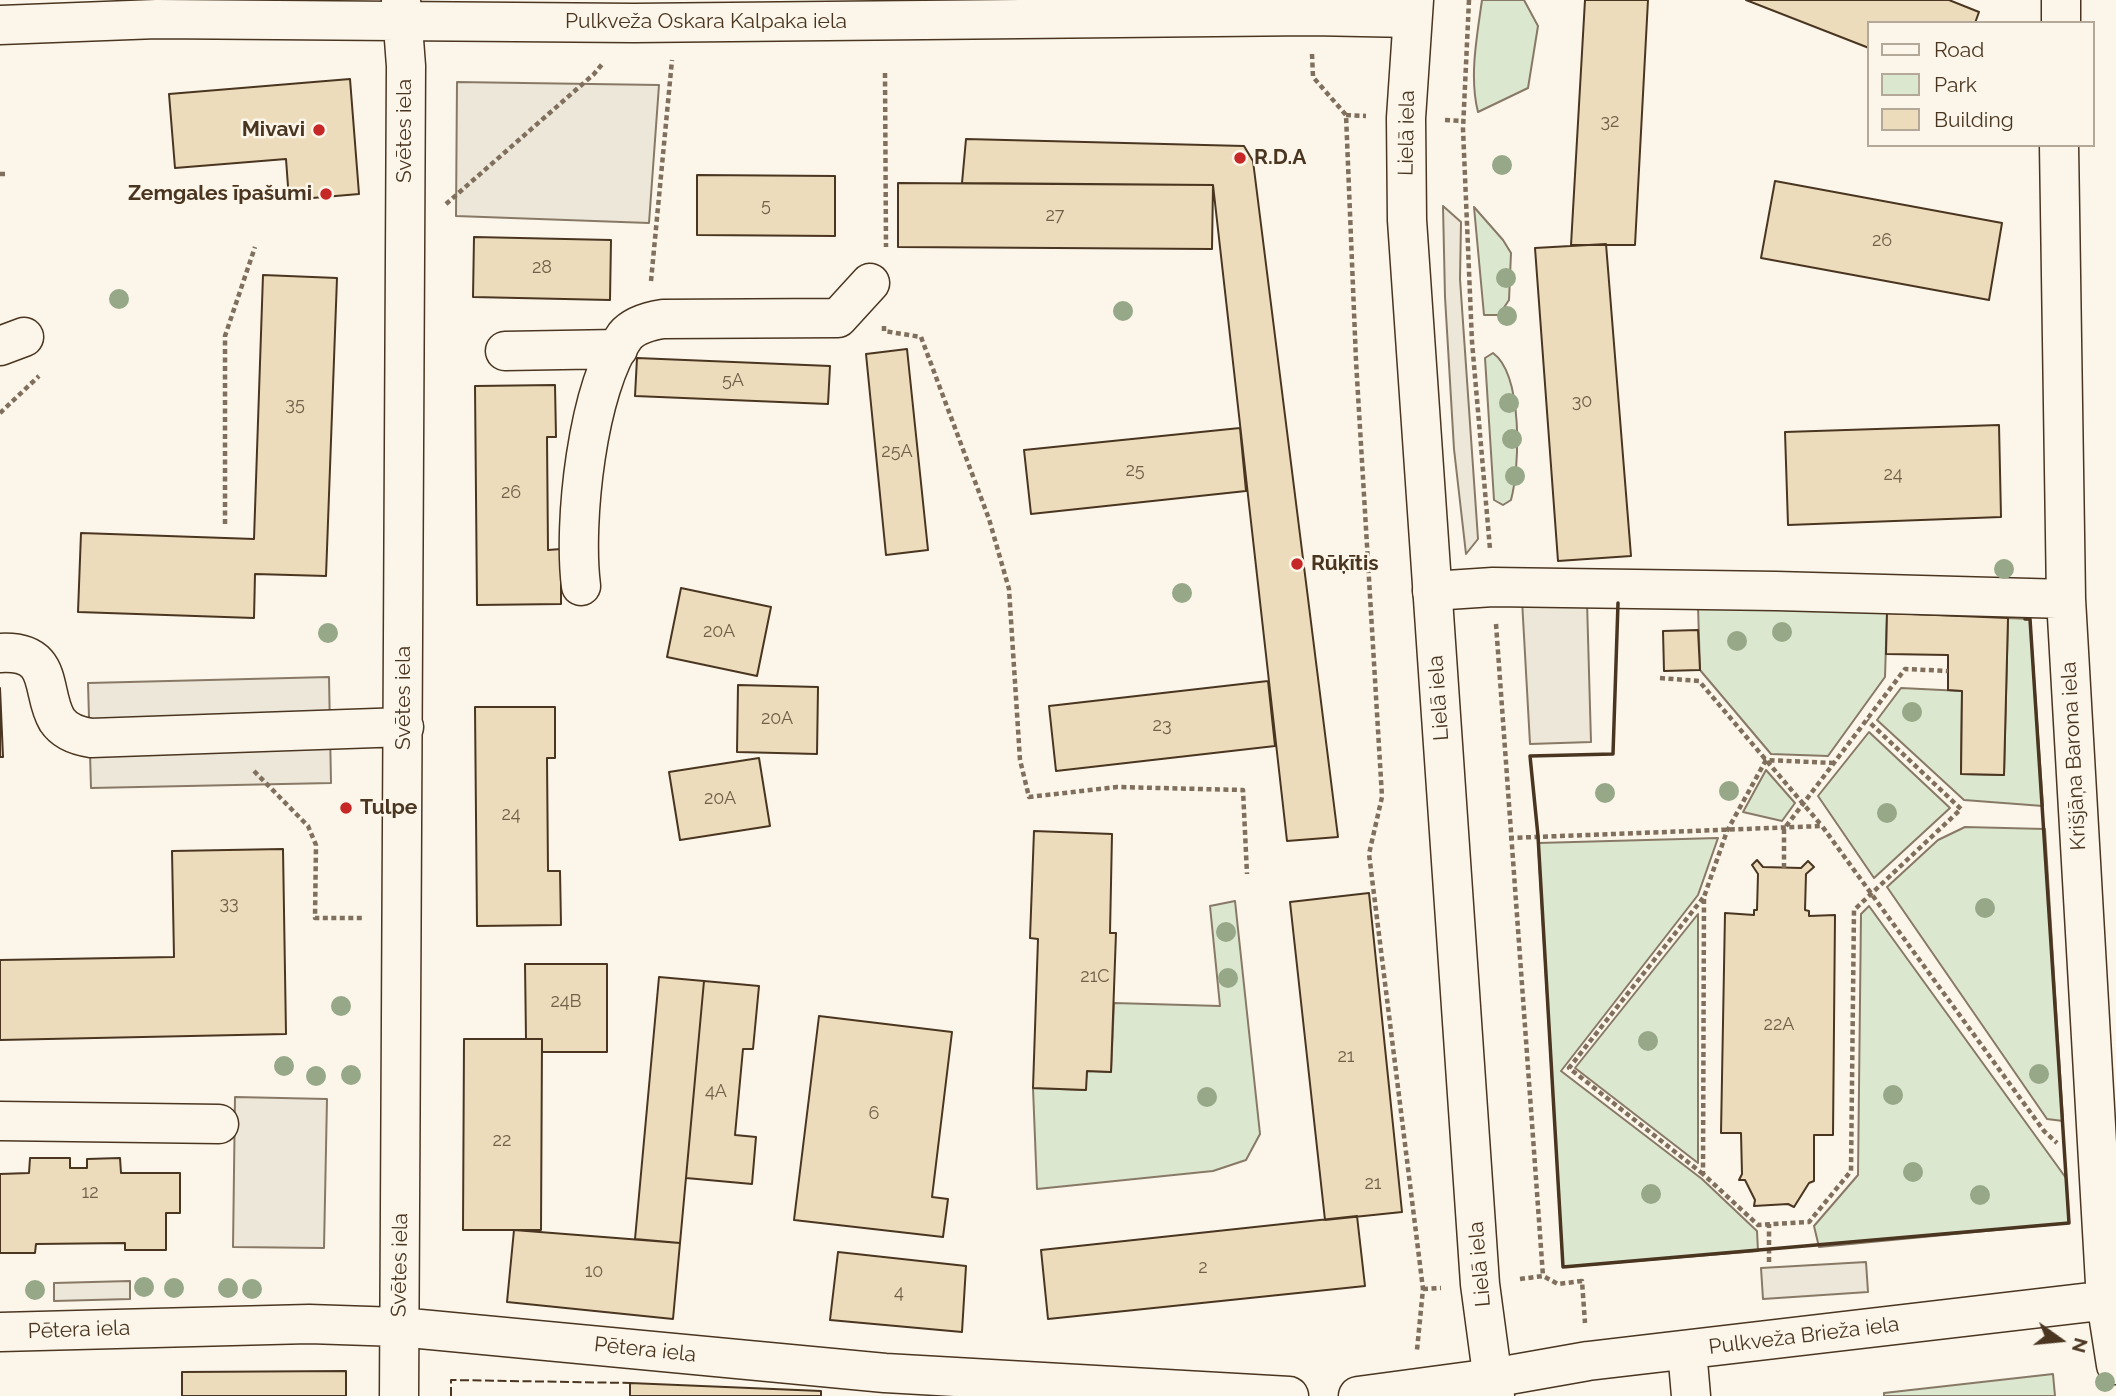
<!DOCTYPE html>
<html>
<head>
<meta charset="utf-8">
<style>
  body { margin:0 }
  #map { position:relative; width:2116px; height:1396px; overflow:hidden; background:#fbf6e9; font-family:Raleway,sans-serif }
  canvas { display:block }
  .legend { position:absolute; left:1867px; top:21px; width:228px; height:126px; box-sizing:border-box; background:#fbf6e9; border:2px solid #b4a999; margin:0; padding:9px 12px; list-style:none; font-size:21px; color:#4a3520 }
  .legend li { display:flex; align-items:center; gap:14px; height:35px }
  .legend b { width:35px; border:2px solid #b4a999 }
  .north { position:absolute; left:2025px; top:1305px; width:70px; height:70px; -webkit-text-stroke:5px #fbf6e9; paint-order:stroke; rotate:105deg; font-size:19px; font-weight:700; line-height:28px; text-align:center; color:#4a3520 }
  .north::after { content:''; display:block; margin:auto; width:24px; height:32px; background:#4a3520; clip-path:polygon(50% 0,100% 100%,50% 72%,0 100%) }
</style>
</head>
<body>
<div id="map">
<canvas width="2116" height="1396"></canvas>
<ul class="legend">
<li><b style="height:9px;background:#fbf6e9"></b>Road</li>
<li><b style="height:19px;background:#dce7d0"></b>Park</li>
<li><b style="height:19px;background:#ecdcbc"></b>Building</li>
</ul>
<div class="north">N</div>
</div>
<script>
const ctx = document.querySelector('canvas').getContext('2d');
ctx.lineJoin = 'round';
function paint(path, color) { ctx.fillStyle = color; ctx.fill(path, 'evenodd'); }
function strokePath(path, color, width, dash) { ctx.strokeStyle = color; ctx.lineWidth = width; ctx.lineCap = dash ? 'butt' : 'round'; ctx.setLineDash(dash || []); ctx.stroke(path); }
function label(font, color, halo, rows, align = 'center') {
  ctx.font = font + ' Raleway,sans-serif'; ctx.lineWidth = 5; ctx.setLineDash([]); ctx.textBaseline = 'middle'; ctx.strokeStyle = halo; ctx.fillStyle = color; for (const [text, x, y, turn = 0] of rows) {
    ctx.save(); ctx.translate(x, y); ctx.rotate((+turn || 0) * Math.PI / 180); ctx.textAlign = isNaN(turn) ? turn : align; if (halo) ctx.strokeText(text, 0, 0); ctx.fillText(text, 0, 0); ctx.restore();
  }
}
const green = new Path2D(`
  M1482 0H1524L1538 26 1528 88 1478 112C1469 77 1477 36 1482 0Z
  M1474 207 1503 240 1511 253 1509 300 1499 315H1484Z
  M1493 353C1523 375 1520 466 1511 500L1503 505 1494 500 1485 358Z
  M1698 606 1887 613 1885 677 1828 756 1771 754 1700 670Z
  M2008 618 2030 619 2043 806 1964 800 1877 720 1901 688 1962 691 1961 774 2004 775Z
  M1869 732 1950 808 1874 878 1818 796Z
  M1766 770 1795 803 1782 821 1743 812Z
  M1965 827 2045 829 2063 1121 2047 1119 1887 887 1938 840Z
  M1718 838 1698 895 1561 1071 1702 1179 1757 1231 1758 1251 1563 1267 1538 843Z
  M1235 901 1260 1134 1246 1160 1213 1171 1037 1189 1033 1088 1085 1090 1087 1071 1111 1072 1114 1003 1220 1006 1210 906Z
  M1869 906 2066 1178 2069 1223 1819 1247 1814 1226 1858 1175 1861 914Z
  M1698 914V1163L1575 1068Z
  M2053 1374 2055 1396H1884V1393Z`);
const parking = new Path2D(`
  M457 82 659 85 649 223 456 216Z
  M1443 206 1461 222 1460 279 1478 539 1466 554 1454 449 1445 297Z
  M1522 600 1587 602 1591 742 1530 744Z
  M329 677 331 783 91 788 88 683Z
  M235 1097 327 1099 324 1248 233 1247Z
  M1866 1262 1868 1292 1763 1299 1761 1268Z
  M130 1281V1299L54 1301V1283Z`);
const building = new Path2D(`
  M1585 0H1648L1635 245H1571Z
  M1746 0H1949L1979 12 1975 23H1869V48Z
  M350 79 359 194 289 200 286 159 175 168 169 94Z
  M966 139 1244 146 1253 161 1338 837 1287 841 1213 185 962 183Z
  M697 175 835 176V236L697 235Z
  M1775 181 2002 223 1989 300 1761 258Z
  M898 183 1213 185 1212 249 898 247Z
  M474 237 611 240 610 300 473 297Z
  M1606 244 1631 556 1558 561 1535 248Z
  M263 275 337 278 326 576 255 574 254 618 78 612 81 533 254 539Z
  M907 349 928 550 886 555 866 354Z
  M637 358 830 366 828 404 635 396Z
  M555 385 556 437H547L548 550 561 549V604L477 605 475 386Z
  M1999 425 2001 517 1788 525 1785 432Z
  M1240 428 1246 491 1031 514 1024 450Z
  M681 588 771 607 757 676 667 657Z
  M1887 613 2008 618 2004 775 1961 774 1962 691 1948 690V655L1886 654Z
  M1698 630 1700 670 1664 671 1663 631Z
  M1268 681 1275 746 1056 771 1049 706Z
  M738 685 818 687 817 754 737 752Z
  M0 688 3 757H0Z
  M475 707H555V758H547L548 871H560L561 925 477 926Z
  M759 758 770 826 680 840 669 772Z
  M1034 831 1112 834 1110 933H1116L1111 1072 1087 1071 1086 1090 1033 1088 1038 939 1030 938Z
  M283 849 286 1034 0 1040V960L174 957 172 851Z
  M1757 860 1763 867 1801 868 1808 861 1814 867 1806 874 1805 910 1809 911V916L1835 915 1833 1135H1814V1181L1809 1183 1794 1207 1788 1204 1754 1206 1755 1200 1745 1180H1739L1742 1174 1741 1133H1721L1725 913 1754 915V910H1757L1758 874 1752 865Z
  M1369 893 1402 1212 1325 1220 1290 902Z
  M525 964H607V1052H542V1039H526Z
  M659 977 704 981 680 1243 635 1239Z
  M704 981 759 986 753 1049H743L735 1135 756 1137 752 1184 686 1178Z
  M819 1016 952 1032 932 1197 948 1199 943 1237 794 1220Z
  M464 1039H542L541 1230H463Z
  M30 1158H70V1168H87V1159L120 1158 121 1173H180V1213H166V1250H125V1243L36 1244 35 1253H0V1174L29 1173Z
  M1357 1216 1365 1286 1048 1319 1041 1250Z
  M514 1230 680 1243 673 1319 507 1302Z
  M838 1252 966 1266 962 1332 830 1320Z
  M346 1371V1396H182V1372Z
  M630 1383 821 1391V1396H630Z`);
const path = new Path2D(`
  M1469 0 1463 129 1472 342 1490 549
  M1312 54 1313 77 1346 115 1356 361 1382 797 1369 854 1423 1289 1417 1350
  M885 73 886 247
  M1346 115 1366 116
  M1445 120 1463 121
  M0 174H5
  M446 204 594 74 603 63
  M651 281 672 60
  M884 326V331L921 337 989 519 1009 589 1020 760 1029 797 1117 787 1243 790 1247 874
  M0 413 39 376
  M225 524V336L255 247
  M1496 624 1543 1276
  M1660 678 1699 681 1822 826
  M1834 763 1766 760 1727 831 1704 897 1703 1174 1758 1225 1809 1222 1851 1171 1854 910 1961 809 1867 720
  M254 771 308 826 316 845 315 918H363
  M1509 838 1822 826 2044 1131 2057 1143
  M1784 868V829L1905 669 1948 671
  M1703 1174 1569 1068 1703 898
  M1769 1262V1224
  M1520 1279 1543 1276 1558 1284 1582 1281 1585 1323
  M1423 1289 1441 1288`);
const minor = new Path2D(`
  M2061 23V0
  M0 25 157 19 634 23 1311 16 1412 18
  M2059 145 2066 599 2106 1301 2116 1365
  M0 346 24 337
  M505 351 618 349
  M581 586C573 523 587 388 625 336 634 325 650 321 663 319L838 318 870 283
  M1432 591 1493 587 1776 591 2066 599
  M0 653C56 650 40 692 57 720 65 732 78 736 91 738L404 727
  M0 1121 219 1124
  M0 1332 309 1324 399 1327 885 1373 1289 1396
  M1687 1350 1691 1396
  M399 1396 406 66 401 0
  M1358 1396 1492 1378 1588 1361 2116 1299`);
const major = new Path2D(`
  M1414 0 1406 118 1407 220 1480 1284 1495 1396`);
const fence = new Path2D(`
  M451 1396V1380L630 1383`);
const wall = new Path2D(`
  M1618 603 1613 754 1530 756 1538 836 1563 1267 2069 1223 2030 619H2025`);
const trees = [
  [1502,165],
  [1506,278],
  [119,299],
  [1123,311],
  [1507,316],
  [1509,403],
  [1512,439],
  [1515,476],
  [2004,569],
  [1182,593],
  [1782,632],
  [328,633],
  [1737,641],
  [1912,712],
  [1729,791],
  [1605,793],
  [1887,813],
  [1985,908],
  [1226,932],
  [1228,978],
  [341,1006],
  [1648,1041],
  [284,1066],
  [2039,1074],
  [351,1075],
  [316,1076],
  [1893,1095],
  [1207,1097],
  [1913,1172],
  [1651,1194],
  [1980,1195],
  [144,1287],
  [174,1288],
  [228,1288],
  [252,1289],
  [35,1290],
  [2105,1382]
];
const markers = [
  [319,130,7,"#c62828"],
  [1240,158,7,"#c62828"],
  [326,194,7,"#c62828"],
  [1297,564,7,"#c62828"],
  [346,808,7,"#c62828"]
];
const numberNames = [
  ["32",1610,122],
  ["5",766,206],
  ["27",1055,216],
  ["26",1882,241],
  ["28",542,268],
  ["5A",733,381],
  ["30",1582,402],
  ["35",295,405],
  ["25A",897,452],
  ["25",1135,471],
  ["24",1893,475],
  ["26",511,493],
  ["20A",719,632],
  ["20A",777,719],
  ["23",1162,726],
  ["20A",720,799],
  ["24",511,815],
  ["33",229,904],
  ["21C",1095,977],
  ["24B",566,1002],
  ["22A",1779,1025],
  ["21",1346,1057],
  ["4A",716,1092],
  ["6",874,1114],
  ["22",502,1141],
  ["21",1373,1184],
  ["12",90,1193],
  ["2",1203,1268],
  ["10",594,1272],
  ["4",899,1293]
];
const streetNames = [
  ["Pulkveža Oskara Kalpaka iela",706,22],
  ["Svētes iela",405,131,-90],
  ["Lielā iela",1407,133,-89],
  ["Svētes iela",404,698,-90],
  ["Lielā iela",1439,698,-94],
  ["Krišjāņa Barona iela",2074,756,-93],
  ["Lielā iela",1480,1264,-95],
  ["Svētes iela",400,1265,-89],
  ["Pētera iela",79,1330,-2],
  ["Pulkveža Brieža iela",1804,1336,-7],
  ["Pētera iela",645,1350,6]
];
const poiNames = [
  ["Mivavi",305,130,"right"],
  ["R.D.A",1254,158],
  ["Zemgales īpašumi",312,194,"right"],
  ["Rūķītis",1311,564],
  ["Tulpe",360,808]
];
paint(green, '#dce7d0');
strokePath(green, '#887966', 2);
paint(parking, '#ede7d9');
strokePath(parking, '#887966', 2);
paint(building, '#ecdcbc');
strokePath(building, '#4a3520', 2);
strokePath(minor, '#4a3520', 41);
strokePath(major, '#4a3520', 41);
strokePath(path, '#7f6f5c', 4.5, [5, 3.5]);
strokePath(minor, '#fbf6e9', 38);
strokePath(major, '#fbf6e9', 38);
strokePath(fence, '#4a3520', 2, [9, 3.5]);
strokePath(wall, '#4a3520', 3.5);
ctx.fillStyle = '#96a887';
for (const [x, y] of trees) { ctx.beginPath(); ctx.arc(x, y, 10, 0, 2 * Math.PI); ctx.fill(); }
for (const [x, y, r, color] of markers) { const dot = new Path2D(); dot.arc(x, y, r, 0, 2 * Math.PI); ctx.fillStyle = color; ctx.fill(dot); strokePath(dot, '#fbf6e9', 2.5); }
label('18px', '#725f47', null, numberNames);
label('21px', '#4a3520', '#fbf6e9', streetNames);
label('bold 21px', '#4a3520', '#fbf6e9', poiNames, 'left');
</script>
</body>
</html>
